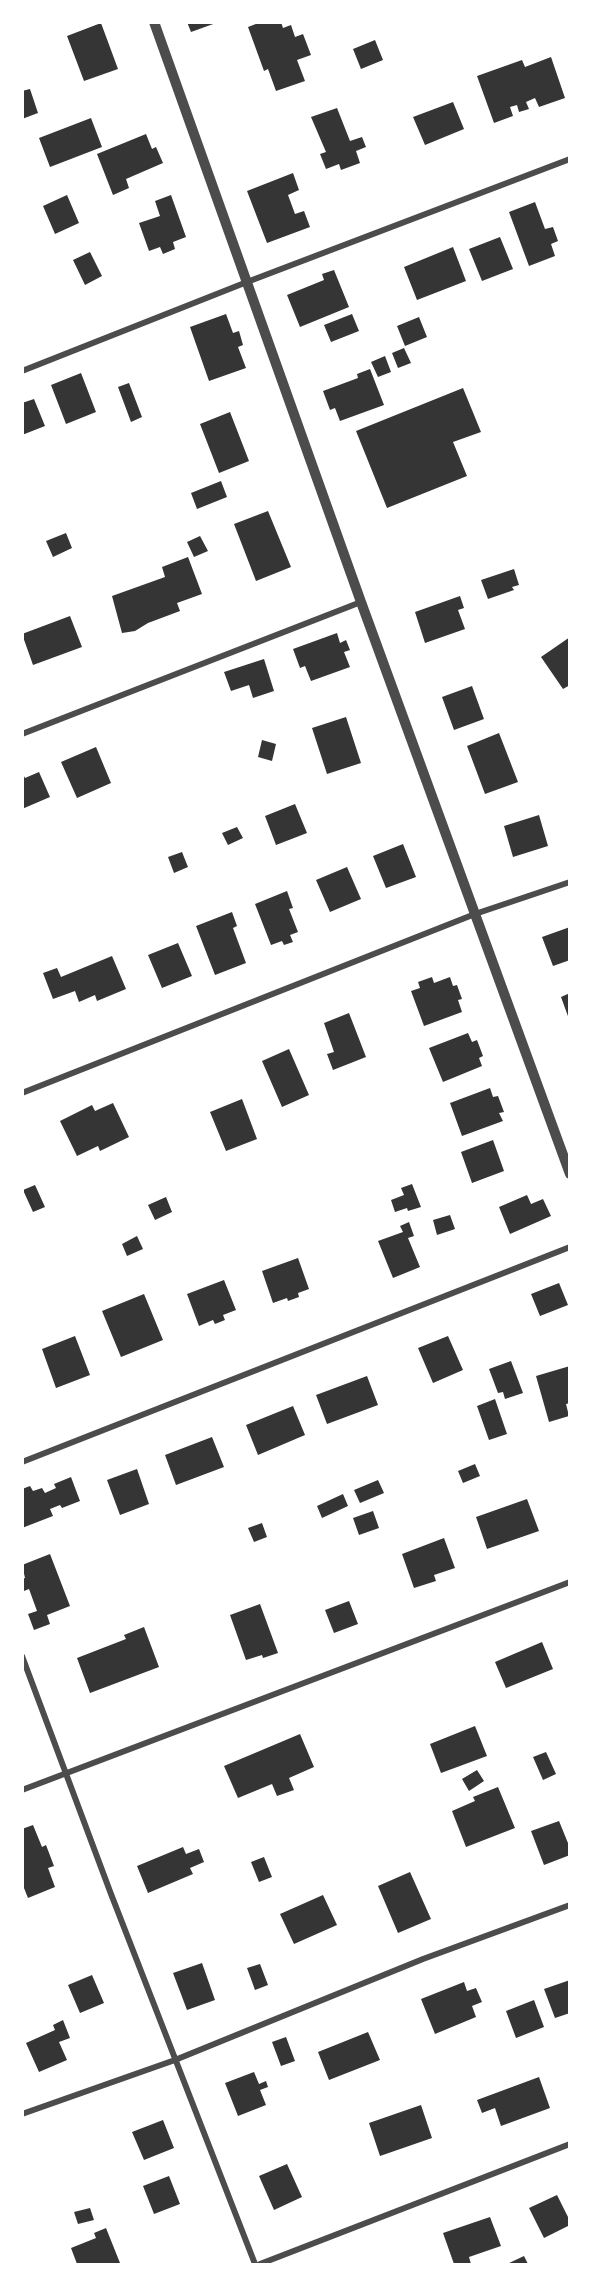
<!DOCTYPE html>
<html>
<head>
<meta charset="utf-8">
<style>
  body { margin:0 }
  #map { position:relative; width:592px; height:2287px; overflow:hidden; background:#fff; font-family:Roboto,sans-serif }
  canvas { display:block }
  .frame { position:absolute; inset:0; border:24px solid #fff; pointer-events:none }
</style>
</head>
<body>
<div id="map">
<canvas width="592" height="2287"></canvas>
<div class="frame"></div>
</div>
<script>
const ctx = document.querySelector('canvas').getContext('2d');
ctx.lineJoin = 'round';
function paint(path, color) { ctx.fillStyle = color; ctx.fill(path, 'evenodd'); }
function strokePath(path, color, width, dash) { ctx.strokeStyle = color; ctx.lineWidth = width; ctx.lineCap = dash ? 'butt' : 'round'; ctx.setLineDash(dash || []); ctx.stroke(path); }
const building = new Path2D(`
  M187 22H216V23L191 32Z
  M261 22H281L283 28 291 25 295 37 303 34 311 55 297 60 305 81 276 91 268 69 264 71 248 27Z
  M101 23 118 69 84 81 67 36Z
  M375 40 383 60 361 69 353 49Z
  M551 57 565 98 539 107 535 98 526 102 529 109 519 112 517 105 510 107 513 116 494 123 477 76 522 60 525 67Z
  M30 89 38 113 22 119V91Z
  M453 102 464 129 425 145 413 117Z
  M337 108 350 141 362 137 366 147 356 151 360 163 341 170 339 164 326 169 320 154 326 152 311 117Z
  M91 118 102 147 50 167 39 138Z
  M146 134 152 149 156 147 163 163 126 179 129 188 113 195 97 154Z
  M293 173 299 190 288 195 295 214 304 211 310 227 267 243 247 191Z
  M67 195 79 223 55 234 43 206Z
  M171 195 186 237 173 242 175 249 163 254 160 247 149 251 139 223 160 216 155 201Z
  M535 202 545 229 553 227 558 241 551 244 555 256 529 266 509 212Z
  M500 237 513 269 482 281 469 249Z
  M453 247 466 281 417 300 404 267Z
  M90 252 102 276 85 285 73 260Z
  M334 270 349 307 300 327 287 295 324 280 322 274Z
  M226 314 233 333 239 331 243 345 238 347 246 368 209 381 190 327Z
  M352 314 359 331 331 342 324 325Z
  M419 317 427 337 405 346 397 326Z
  M404 348 411 363 398 368 392 353Z
  M385 356 391 372 378 377 371 362Z
  M370 369 384 405 340 421 335 408 330 410 323 391 358 378 357 374Z
  M81 373 96 412 66 424 51 385Z
  M129 383 142 417 131 422 118 387Z
  M463 388 481 432 453 442 467 476 387 508 356 431Z
  M34 399 45 426 22 435V403Z
  M230 412 249 461 219 473 200 424Z
  M221 481 227 497 197 509 191 493Z
  M268 511 291 567 256 581 234 524Z
  M66 533 72 548 53 557 46 541Z
  M200 536 208 551 194 557 187 542Z
  M188 557 202 594 177 603 180 611 148 623 135 631 122 633 112 596 165 577 162 567Z
  M514 569 519 585 512 587 514 590 488 599 481 580Z
  M460 596 464 608 458 610 465 629 425 643 415 612Z
  M70 616 82 647 33 665 22 634Z
  M337 633 340 643 346 640 350 650 344 652 350 667 311 681 305 666 300 668 293 649Z
  M570 637V685L563 689 541 657Z
  M264 659 274 691 253 698 249 685 231 691 224 672Z
  M472 686 484 719 454 730 442 697Z
  M346 717 361 763 327 774 312 728Z
  M499 733 518 782 485 794 467 746Z
  M262 740 276 744 272 761 258 757Z
  M96 747 111 783 77 798 61 762Z
  M22 772 25 778 39 772 50 797 22 809Z
  M295 804 307 833 276 845 265 816Z
  M539 815 548 846 513 857 504 826Z
  M237 827 243 838 228 845 222 833Z
  M403 844 416 877 386 888 373 856Z
  M182 852 188 867 174 873 168 857Z
  M347 867 361 899 330 912 316 880Z
  M287 891 293 908 289 909 298 932 290 935 293 942 284 945 282 941 271 945 255 904Z
  M232 912 237 926 233 928 246 963 215 975 196 926Z
  M570 927V960L553 966 542 937Z
  M178 943 192 976 162 988 148 955Z
  M112 956 126 989 97 1001 95 995 79 1002 75 991 53 999 43 973 57 968 61 977Z
  M432 977 434 983 450 977 453 986 457 985 462 999 458 1000 462 1012 424 1026 411 991 420 988 418 982Z
  M570 993V1018L569 1019 561 997Z
  M349 1013 366 1057 333 1070 327 1054 334 1052 324 1023Z
  M468 1033 472 1042 477 1040 483 1056 479 1058 482 1066 443 1082 429 1048Z
  M289 1049 309 1095 282 1107 262 1061Z
  M490 1088 493 1097 498 1096 504 1112 499 1113 503 1121 462 1136 450 1103Z
  M242 1099 257 1139 226 1151 210 1112Z
  M113 1103 129 1137 100 1151 98 1146 77 1156 60 1121 92 1105 95 1111Z
  M493 1140 504 1171 472 1183 461 1152Z
  M412 1184 421 1207 408 1211 407 1208 395 1212 391 1200 404 1195 401 1188Z
  M35 1185 45 1207 33 1212 23 1190Z
  M527 1195 531 1204 543 1199 551 1216 510 1234 499 1207Z
  M166 1197 172 1212 155 1220 148 1205Z
  M450 1215 455 1229 437 1235 433 1220Z
  M409 1222 414 1236 408 1238 420 1267 393 1278 378 1241 403 1232 400 1226Z
  M137 1236 143 1249 127 1256 122 1244Z
  M298 1258 309 1289 298 1293 299 1297 288 1301 287 1298 273 1303 262 1271Z
  M224 1280 236 1310 223 1315 225 1320 215 1324 213 1320 199 1326 187 1294Z
  M559 1283 568 1305 540 1316 531 1294Z
  M144 1294 163 1340 121 1357 102 1311Z
  M75 1336 90 1375 56 1388 42 1349Z
  M448 1336 463 1370 433 1383 418 1348Z
  M511 1361 523 1393 505 1399 503 1392 498 1393 489 1369Z
  M570 1366V1403L566 1404 569 1416 549 1422 536 1376Z
  M367 1376 378 1405 327 1424 316 1395Z
  M495 1399 507 1434 489 1440 477 1406Z
  M293 1406 305 1435 258 1455 246 1425Z
  M212 1437 224 1467 176 1485 165 1455Z
  M475 1464 480 1476 463 1483 458 1471Z
  M137 1469 149 1504 120 1515 107 1480Z
  M71 1477 80 1501 62 1508 60 1505 50 1509 53 1516 22 1528 24 1494 22 1489 30 1486 33 1491 42 1488 45 1493 56 1488 54 1484Z
  M378 1480 384 1493 360 1503 354 1490Z
  M343 1494 348 1506 322 1518 317 1506Z
  M527 1499 539 1531 487 1549 476 1517Z
  M373 1511 379 1528 359 1535 353 1518Z
  M262 1523 267 1537 254 1542 248 1528Z
  M444 1538 455 1568 434 1575 436 1581 414 1588 402 1554Z
  M50 1554 70 1606 47 1615 50 1624 34 1630 28 1614 37 1611 29 1589 24 1591 22 1587V1579L25 1578 22 1565Z
  M349 1601 358 1624 334 1633 325 1610Z
  M260 1604 278 1653 263 1658 262 1655 246 1660 230 1615Z
  M144 1627 159 1667 90 1693 77 1658 126 1639 124 1635Z
  M542 1642 553 1669 506 1688 495 1662Z
  M475 1726 487 1756 441 1773 430 1744Z
  M300 1734 314 1767 289 1778 294 1790 277 1796 272 1784 238 1798 224 1766Z
  M546 1752 556 1774 543 1780 533 1757Z
  M477 1770 484 1781 469 1791 462 1779Z
  M498 1787 515 1828 466 1847 452 1811 475 1801 473 1797Z
  M559 1821 570 1848V1855L544 1865 531 1831Z
  M33 1825 42 1847 46 1845 54 1866 48 1868 55 1887 28 1898 22 1883V1829Z
  M183 1847 186 1854 199 1849 204 1862 190 1868 193 1874 148 1893 137 1866Z
  M264 1857 272 1877 259 1882 251 1862Z
  M410 1872 431 1919 398 1933 378 1886Z
  M323 1895 337 1925 294 1944 280 1914Z
  M202 1963 215 2000 187 2010 173 1973Z
  M260 1964 268 1985 255 1990 247 1968Z
  M92 1975 104 2003 80 2013 68 1985Z
  M570 1980V2013L555 2018 544 1989Z
  M464 1982 467 1991 476 1988 482 2002 472 2006 476 2017 435 2034 421 1999Z
  M534 2000 544 2027 516 2038 506 2011Z
  M63 2020 70 2038 59 2042 67 2060 39 2072 26 2043 55 2030 53 2025Z
  M368 2032 380 2060 329 2080 318 2052Z
  M286 2037 295 2061 281 2066 272 2042Z
  M254 2072 259 2084 266 2081 268 2087 260 2090 266 2105 238 2116 225 2083Z
  M539 2077 550 2108 501 2126 495 2108 482 2113 477 2100Z
  M421 2105 432 2138 380 2156 369 2123Z
  M163 2120 174 2148 144 2160 132 2132Z
  M287 2164 302 2197 274 2210 259 2176Z
  M169 2176 180 2204 154 2214 143 2186Z
  M557 2195 570 2221V2225L544 2238 529 2208Z
  M90 2208 94 2220 78 2224 74 2212Z
  M490 2217 501 2246 469 2257 471 2264H454L443 2233Z
  M106 2228 120 2263 77 2264 71 2248 96 2238 94 2233Z
  M524 2256 528 2264H507Z`);
const minor = new Path2D(`
  M22 371 247 282 570 159
  M22 734 361 602
  M22 1093 475 914 570 882
  M22 1462 570 1247
  M22 1656 111 1894 255 2264
  M22 1790 570 1582
  M22 2114 175 2060 423 1959 570 1905
  M260 2264 570 2144`);
const tertiary = new Path2D(`
  M154 22 361 602 570 1174`);
paint(building, '#353535');
strokePath(minor, '#4c4c4c', 6);
strokePath(tertiary, '#4c4c4c', 10);
</script>
</body>
</html>
